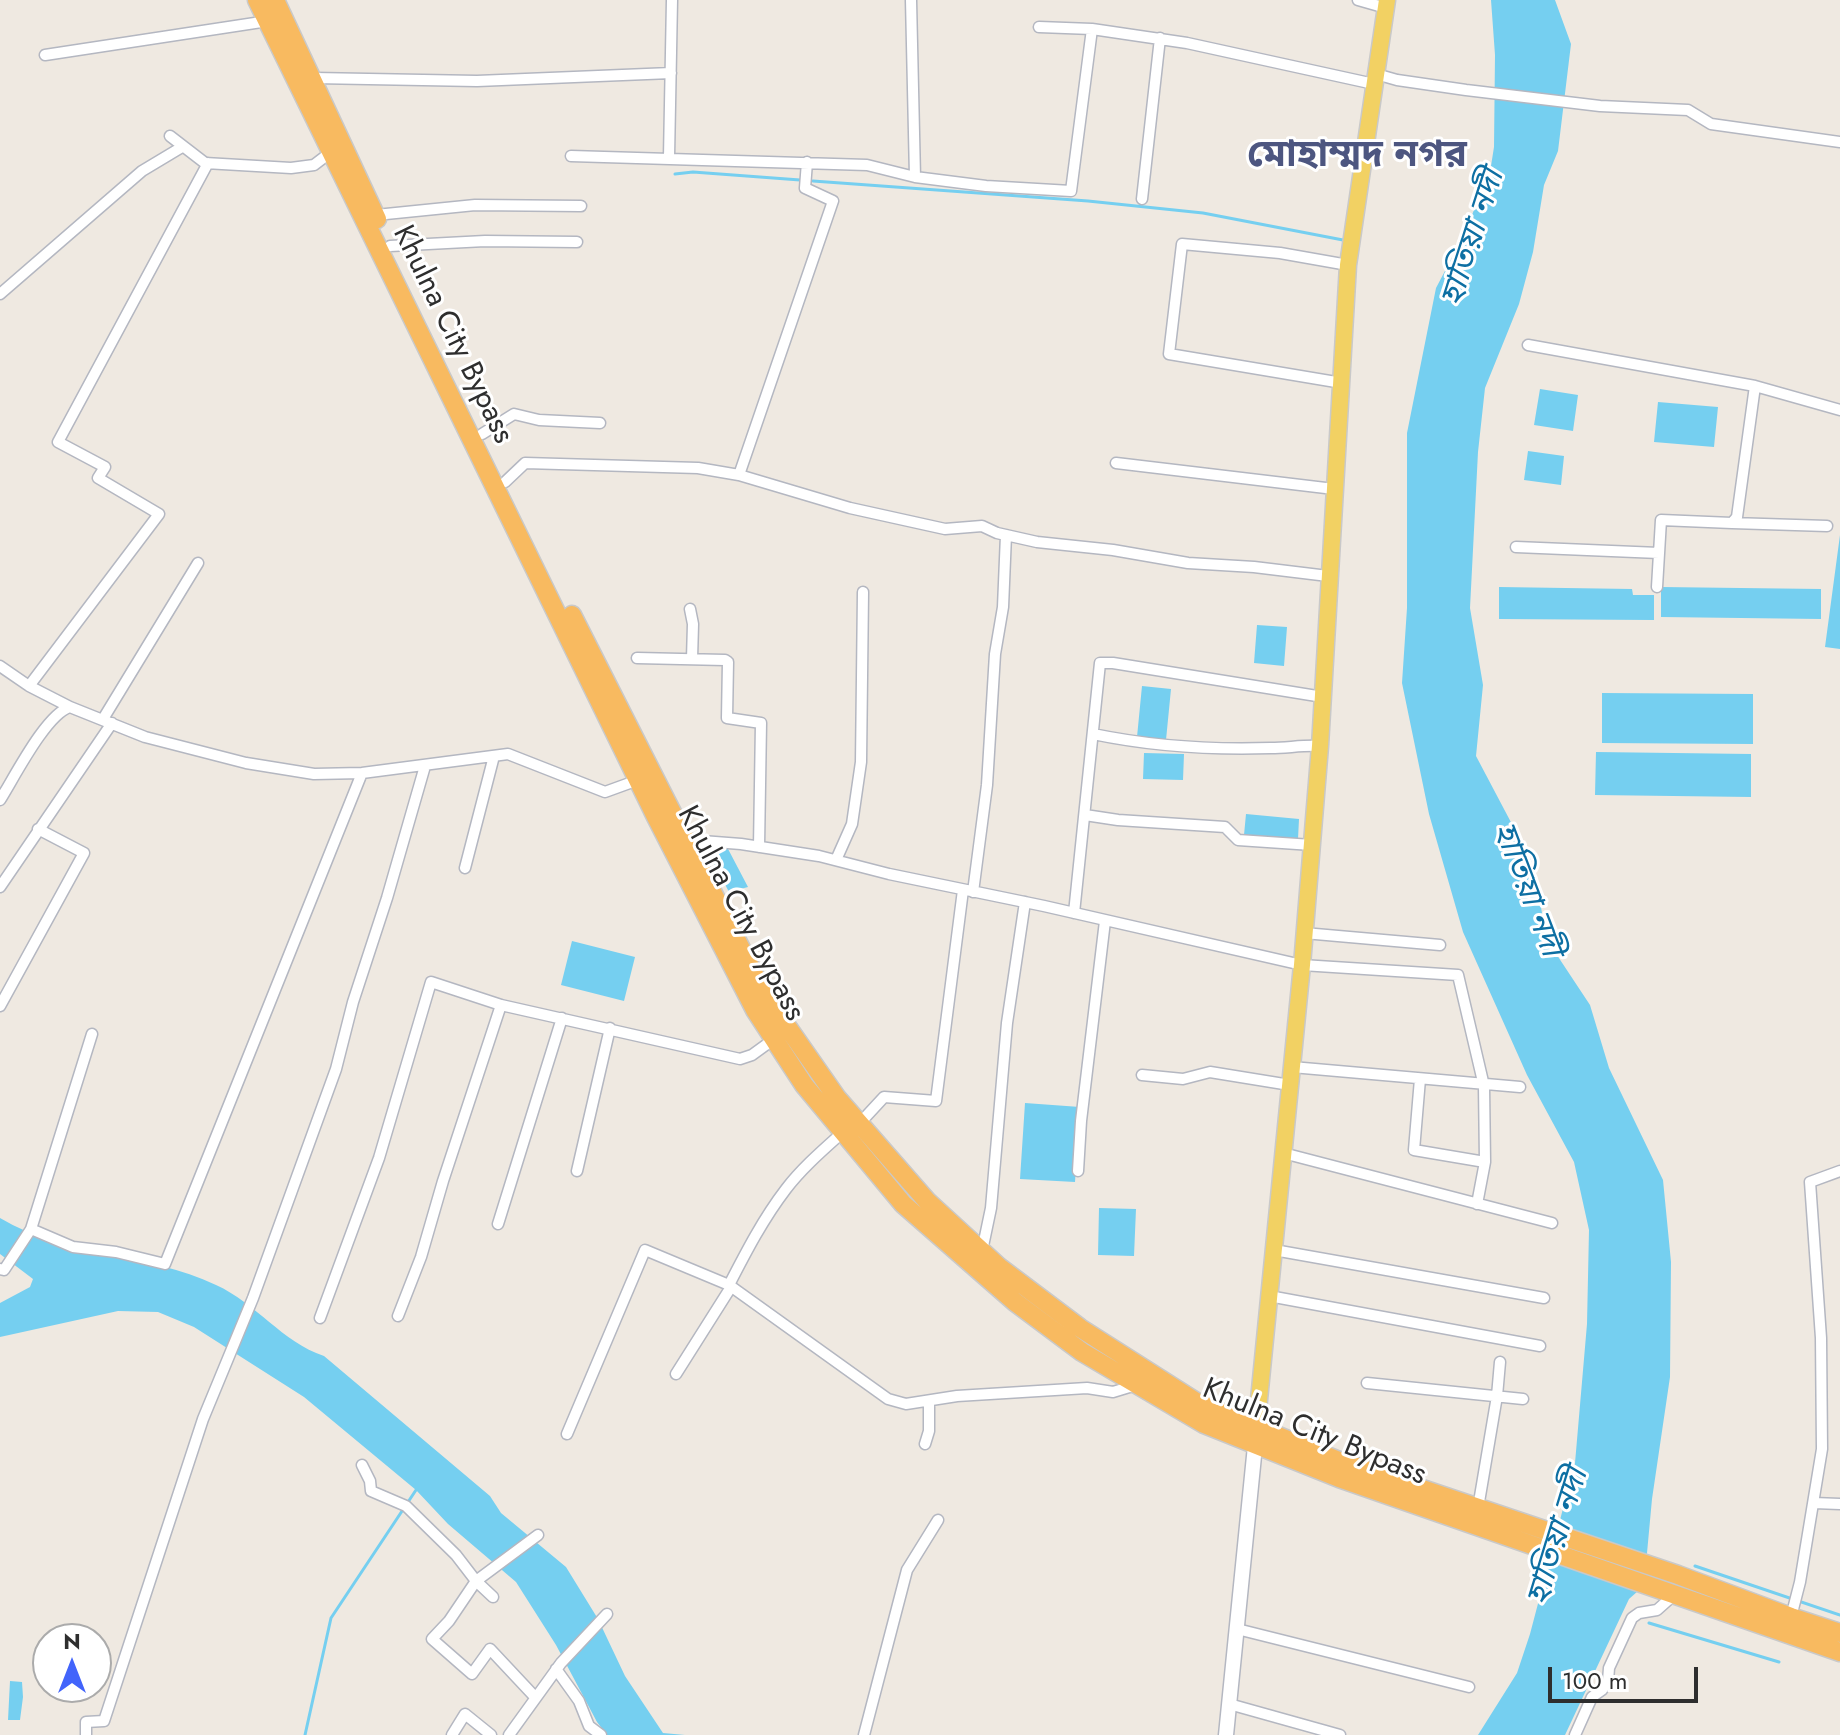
<!DOCTYPE html>
<html>
<head>
<meta charset="utf-8">
<style>
  body { margin:0 }
  #map { position:relative; width:1840px; height:1735px; overflow:hidden; background:#efe9e1; font-family:Jost,sans-serif }
  canvas { display:block }
  .north { position:absolute; left:32px; top:1623px; width:80px; height:80px; box-sizing:border-box; background:#fff; border:2px solid #ababab; border-radius:50%; rotate:0deg; font-size:22px; font-weight:700; line-height:32px; text-align:center; color:#2e2e2e }
  .north::after { content:''; display:block; margin:auto; width:28px; height:36px; background:#4264fb; clip-path:polygon(50% 0,100% 100%,50% 72%,0 100%) }
  .scale { position:absolute; left:1548px; top:1667px; width:150px; height:36px; box-sizing:border-box; border:4px solid #2e2e2e; border-top:0; padding-left:10px; font-size:24px; line-height:28px; white-space:nowrap; color:#2e2e2e; -webkit-text-stroke:6px #fff; paint-order:stroke }
</style>
</head>
<body>
<div id="map">
<canvas width="1840" height="1735"></canvas>
<div class="north">N</div>
<div class="scale">100 m</div>
</div>
<script>
const ctx = document.querySelector('canvas').getContext('2d');
ctx.lineJoin = 'round';
function paint(path, color) { ctx.fillStyle = color; ctx.fill(path, 'evenodd'); }
function strokePath(path, color, width, dash) { ctx.strokeStyle = color; ctx.lineWidth = width; ctx.lineCap = dash ? 'butt' : 'round'; ctx.setLineDash(dash || []); ctx.stroke(path); }
function label(font, color, halo, rows, align = 'center') {
  ctx.font = font + ' Jost,"Noto Sans Bengali",sans-serif'; ctx.lineWidth = 6; ctx.setLineDash([]); ctx.textBaseline = 'middle'; ctx.strokeStyle = halo; ctx.fillStyle = color; for (const [text, x, y, turn = 0] of rows) {
    ctx.save(); ctx.translate(x, y); ctx.rotate((+turn || 0) * Math.PI / 180); ctx.textAlign = isNaN(turn) ? turn : align; if (halo) ctx.strokeText(text, 0, 0); ctx.fillText(text, 0, 0); ctx.restore();
  }
}
const water = new Path2D(`
  M1491 0H1555L1571 44 1558 151 1544 185 1533 252 1519 304 1485 388 1478 452 1470 608 1483 685 1476 756 1533 864 1547 940 1590 1005 1609 1068 1663 1180 1671 1262 1670 1377 1652 1499 1647 1553 1638 1591 1629 1599 1565 1735H1478L1517 1673 1530 1634 1575 1463 1587 1324 1589 1230 1574 1162 1527 1075 1463 932 1429 814 1402 683 1407 608V433L1436 288 1465 233 1491 166 1494 147 1495 55Z
  M1540 389 1578 395 1573 431 1534 425Z
  M1658 402 1718 407 1714 447 1654 442Z
  M1528 451 1564 456 1561 485 1524 480Z
  M1840 535V649L1825 647Z
  M1499 587 1632 589 1633 595H1654V620L1499 619Z
  M1661 587 1821 589V619L1661 617Z
  M1257 625 1287 627 1284 666 1254 663Z
  M1142 686 1171 689 1166 740 1137 737Z
  M1602 693 1753 694V744L1602 743Z
  M1596 752 1751 754V797L1595 795Z
  M1144 753 1184 754 1183 780 1143 779Z
  M1246 814 1299 819 1298 839 1244 835Z
  M727 847 748 887 729 892 706 848Z
  M572 941 635 957 624 1001 561 985Z
  M1025 1103 1080 1107 1075 1182 1020 1179Z
  M1099 1208 1136 1209 1134 1256 1098 1255Z
  M0 1218C67 1258 147 1252 216 1285 256 1303 282 1342 324 1356L490 1496 501 1513 566 1567 598 1619 625 1676 663 1733 685 1735H607L597 1722 556 1645 516 1582 448 1524 416 1490 304 1397 194 1327 158 1312 118 1311 0 1337V1303L30 1287 33 1279 0 1254Z
  M10 1681 22 1682 23 1697 20 1720H8Z`);
const stream = new Path2D(`
  M675 174 693 172 800 180
  M813 181 1088 201 1203 213 1343 240
  M1695 1566 1840 1615
  M1649 1623 1779 1662
  M305 1735 331 1618 416 1490`);
const minor = new Path2D(`
  M911 0 915 177
  M1358 0 1386 8
  M1092 29 1187 43 1374 84
  M45 55 268 21
  M1376 74 1397 80 1466 90 1600 106 1688 110 1711 124 1840 142
  M314 78 477 81 671 73
  M170 136 205 163 291 168 314 165 331 152
  M571 156 867 165 915 177 986 186 1071 191 1092 29 1039 27
  M669 157 672 0
  M1142 199 1160 38
  M376 215 475 205 581 206
  M390 246 485 241 577 242
  M0 294 142 171 182 147
  M1528 345 1755 386 1840 410
  M1342 383 1169 354 1182 244 1280 253 1348 265
  M482 434 514 414 539 420 600 423
  M1116 463 1334 489
  M739 475 850 508 945 529 982 526 997 533 1037 542 1113 550 1188 563 1254 567 1328 576
  M505 482 525 463 698 468 739 475 833 201 805 188 807 162
  M1732 523 1827 526
  M1516 547 1659 553
  M1657 587 1661 520 1732 523 1737 517 1755 386
  M690 609 693 624 692 659
  M637 658 725 660 728 662 727 718 761 723 759 847
  M0 666 29 686
  M70 707 29 686 159 514 98 478 105 467 58 442 208 163
  M103 719 198 563
  M1093 734C1151 746 1211 750 1271 748 1287 748 1303 745 1320 746
  M0 800C14 778 46 714 70 707L145 737 246 763 314 774 362 773 508 754 605 792 638 780
  M1085 815 1118 820 1225 827 1238 840 1312 845
  M686 845 702 841 741 844 819 856 889 874 1044 906 1302 965 1458 975 1484 1086 1485 1162 1477 1204
  M836 860 852 824 861 762 863 592
  M465 868 494 756
  M0 887 112 723
  M973 892 987 785 995 654 1003 607 1006 535
  M1074 913 1100 663H1113L1323 697
  M1304 933 1440 945
  M0 1006 84 853 38 829
  M1292 1067 1520 1087
  M1142 1075 1183 1079 1210 1072 1290 1085
  M1420 1079 1414 1150 1485 1162
  M859 1124 884 1097 936 1101 963 890
  M1283 1153 1552 1223
  M577 1171 610 1028
  M1078 1171 1081 1121 1105 921
  M498 1224 562 1018
  M31 1229 73 1247 116 1252 165 1264 362 773
  M1274 1250 1544 1298
  M982 1251 991 1208 1007 1023 1025 902
  M0 1269 4 1270 31 1229 92 1034
  M729 1285 888 1399 906 1404 957 1396 1087 1388 1113 1392 1136 1385
  M1269 1296 1540 1346
  M398 1316 421 1257 443 1181 501 1005 740 1059 752 1055 774 1039
  M320 1318 379 1158 431 982 501 1005
  M676 1374 731 1287
  M1367 1383 1523 1399
  M567 1434 645 1250 729 1285C746 1252 763 1219 786 1189 802 1168 823 1150 843 1132
  M925 1444 929 1431V1402
  M362 1465 370 1481 371 1491 406 1506 456 1555 476 1581 493 1597
  M1814 1503 1840 1504
  M1478 1508 1497 1396 1500 1362
  M1791 1617 1800 1582 1822 1449 1821 1338 1810 1182 1840 1171
  M1237 1629 1469 1687
  M556 1669 579 1701 589 1726 601 1735
  M535 1697 490 1649 472 1674 432 1639 449 1621 476 1581 538 1535
  M1229 1704 1340 1735
  M86 1735V1722L104 1721 203 1419 253 1298 336 1069 353 1002 387 898 425 766
  M452 1735 465 1714 491 1735
  M509 1735 561 1663 607 1614
  M864 1735 907 1570 938 1520
  M1575 1735 1592 1697 1602 1690 1608 1681 1609 1668 1632 1618 1639 1613 1657 1610 1675 1594`);
const tertiary = new Path2D(`
  M1226 1735 1255 1446`);
const primary = new Path2D(`
  M1255 1440 1302 965 1320 746 1348 265 1387 0`);
const trunk = new Path2D(`
  M257 0 656 817 755 1010 804 1085 903 1204 1015 1302 1082 1352 1204 1424 1339 1478 1840 1652
  M275 0 377 219
  M572 615 763 992 837 1098 927 1201 999 1267 1080 1328 1198 1403 1339 1461 1678 1575 1791 1617 1840 1633`);
const streetNames = [
  ["Khulna City Bypass",452,335,64],
  ["Khulna City Bypass",740,914,62],
  ["Khulna City Bypass",1314,1433,22]
];
const waterNames = [
  ["হাতিয়া নদী",1474,238,-72],
  ["হাতিয়া নদী",1526,890,69],
  ["হাতিয়া নদী",1559,1537,-73]
];
const districtNames = [
  ["মোহাম্মদ নগর",1357,157]
];
paint(water, '#75cff0');
strokePath(stream, '#75cff0', 3);
strokePath(minor, '#b4b7c1', 13);
strokePath(tertiary, '#b4b7c1', 17);
strokePath(primary, '#c9c9c9', 19);
strokePath(trunk, '#c9c9c9', 21);
strokePath(minor, '#fff', 10);
strokePath(tertiary, '#fff', 14);
strokePath(primary, '#f2d163', 16);
strokePath(trunk, '#f8ba60', 18);
label('30px', '#2e2e2e', '#fff', streetNames);
label('italic 32px', '#0d6fa3', '#fff', waterNames);
label('bold 38px', '#4d5680', '#fff', districtNames);
</script>
</body>
</html>
